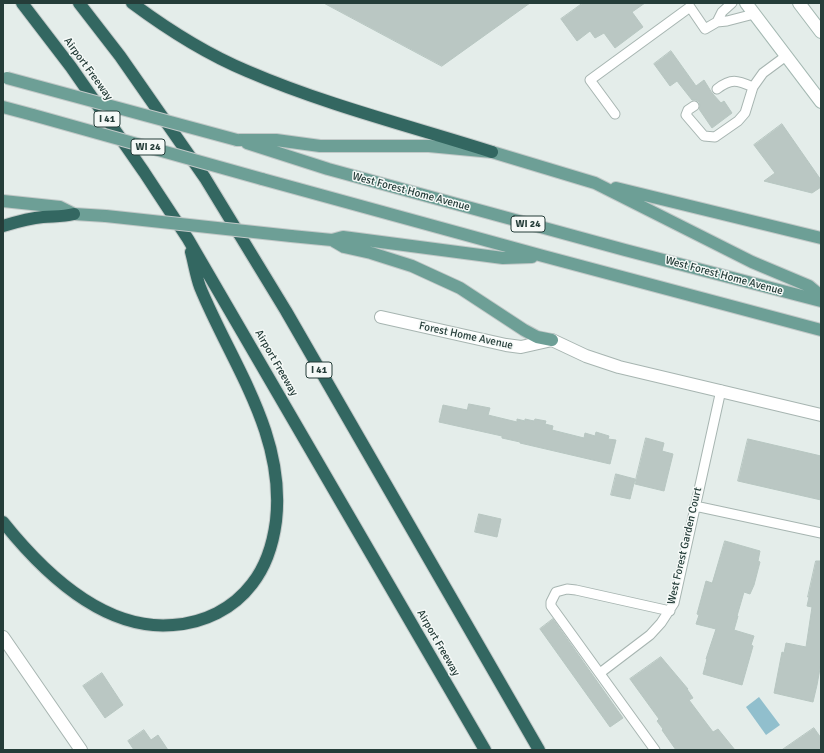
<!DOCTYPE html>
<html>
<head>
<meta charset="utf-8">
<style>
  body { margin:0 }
  #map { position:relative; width:824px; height:753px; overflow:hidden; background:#e4edea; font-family:Signika,sans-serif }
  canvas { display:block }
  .frame { position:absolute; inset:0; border:4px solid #253d39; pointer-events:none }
</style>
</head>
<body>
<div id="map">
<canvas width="824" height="753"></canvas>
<div class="frame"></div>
</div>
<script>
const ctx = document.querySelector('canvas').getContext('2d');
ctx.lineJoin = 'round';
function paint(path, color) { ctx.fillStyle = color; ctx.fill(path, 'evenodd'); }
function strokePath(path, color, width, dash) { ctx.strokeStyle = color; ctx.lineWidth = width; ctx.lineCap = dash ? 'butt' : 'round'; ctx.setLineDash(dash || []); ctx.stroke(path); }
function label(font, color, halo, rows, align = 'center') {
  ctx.font = font + ' Signika,sans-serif'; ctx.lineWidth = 3; ctx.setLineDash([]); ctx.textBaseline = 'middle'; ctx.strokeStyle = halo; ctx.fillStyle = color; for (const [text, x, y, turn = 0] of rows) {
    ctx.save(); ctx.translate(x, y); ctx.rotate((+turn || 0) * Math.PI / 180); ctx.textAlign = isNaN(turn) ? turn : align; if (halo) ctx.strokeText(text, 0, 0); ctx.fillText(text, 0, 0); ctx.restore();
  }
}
const water = new Path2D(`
  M759 697 780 725 766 735 746 707Z`);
const building = new Path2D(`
  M324 3H530L442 66Z
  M583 3H645L632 12 643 27 615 48 604 33 595 38 590 31 577 41 561 19Z
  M671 51 696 86 704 80 712 93 721 103 724 101 732 113 712 128 699 109 700 106 699 102 696 100H692L677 81 670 86 654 64Z
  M782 124 821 180V187L812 193 764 181 775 173 754 145Z
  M469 404 490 408 488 415 517 422V419L525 421V419L534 421 535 419 546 421 545 424 553 426 552 430 584 438 585 433 595 436 596 432 609 436 608 439 616 440 610 464 520 443V442L502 438V436L439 422 443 405 467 410Z
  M646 438 664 443 662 451 673 454 664 491 635 484Z
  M748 439 821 456V500L738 481Z
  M616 474 635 479 630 499 611 495Z
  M479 514 501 519 497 537 475 532Z
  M725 541 760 551 758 561 760 562 754 585 750 594 744 592 737 616H738L734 630 754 636 751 645 753 646 742 685 703 674 707 659H706L716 629 696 624 699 615 697 614 706 581 712 583Z
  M816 561H821V663L817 685 813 702 774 693 782 652 784 653 786 643 806 647 812 607 807 606 809 597H808Z
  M553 619 623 718 610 727 540 629Z
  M661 657 688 689H687L693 698 689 700 713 732 718 729 735 750H676L662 730 663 729 657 721 659 719 630 679Z
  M102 673 123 705 105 718 83 686Z
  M814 728 821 738V750H782Z
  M144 730 151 740 158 735 168 750H134L128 741Z`);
const lane = new Path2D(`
  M717 22 727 21 754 14
  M717 89C731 78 737 80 753 87
  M694 106 688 110 686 115 704 136 715 137 738 121 745 113 753 87 763 73 786 56
  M615 114 590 80 690 7 705 29 717 22 722 12 732 3
  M695 506 821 533
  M600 673 650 635 661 623 674 603 721 390
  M655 750 551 606V602L556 592 567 589 576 590 670 611`);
const street = new Path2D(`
  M381 317 506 345 521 347 552 340 586 356 619 367 821 415
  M3 637 81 750`);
const secondary = new Path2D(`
  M746 3 821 102
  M799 3 821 32`);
const primary = new Path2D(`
  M3 107 33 115
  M237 140H276L320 146H429L492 152 595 183 752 262 809 286 821 296
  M247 143 328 169 625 250 821 301
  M262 179 543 256 821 330
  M616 188 821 238
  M3 201 60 207 74 214 106 216
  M291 236 332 240 343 237 503 258 532 257
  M332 240 344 247 371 253 412 266 460 288 524 330 537 337 552 340`);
const highway = new Path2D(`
  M22 3 71 67 144 172 188 239 485 750
  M79 3 120 56 205 178 286 311 539 750
  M132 3C167 29 206 54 247 71 326 105 410 126 492 152
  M3 226C16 222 29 218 43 217 54 216 62 217 74 214
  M3 522C43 572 104 631 173 625 204 623 233 609 252 584 267 565 273 544 276 521 286 434 231 363 200 287 196 276 194 263 191 252`);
const primaryBridge = new Path2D(`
  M7 78 237 140
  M33 115 262 179
  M106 216 291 236`);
const shields = [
  [107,119,26],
  [148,147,34],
  [528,224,34],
  [319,370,26]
];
const shieldNames = [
  ["I 41",107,119],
  ["WI 24",148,147],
  ["WI 24",528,224],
  ["I 41",319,370]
];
const streetNames = [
  ["Airport Freeway",88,69,54],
  ["West Forest Home Avenue",411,192,15],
  ["West Forest Home Avenue",724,276,15],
  ["Forest Home Avenue",466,336,12],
  ["Airport Freeway",276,363,60],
  ["West Forest Garden Court",685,546,-77],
  ["Airport Freeway",438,643,60]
];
paint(water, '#91bfcd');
paint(building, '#bac7c3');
strokePath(building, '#b7c6c1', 1);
strokePath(lane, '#a7b5b1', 11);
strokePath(street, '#a7b5b1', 14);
strokePath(secondary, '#a4b8b2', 14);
strokePath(primary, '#c2c9c8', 14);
strokePath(highway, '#c2c9c8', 14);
strokePath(lane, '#fff', 9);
strokePath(street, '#fff', 12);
strokePath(secondary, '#fff', 12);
strokePath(primary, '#6d9f96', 12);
strokePath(highway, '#336761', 12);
strokePath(primaryBridge, '#c2c9c8', 14, []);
strokePath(primaryBridge, '#6d9f96', 12);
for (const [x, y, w] of shields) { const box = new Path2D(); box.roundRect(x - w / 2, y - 8, w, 16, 3); ctx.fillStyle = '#f5f9f7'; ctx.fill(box); strokePath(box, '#253d39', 1); }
label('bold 10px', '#253d39', null, shieldNames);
label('11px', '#253d39', '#f5f9f7', streetNames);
</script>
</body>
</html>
